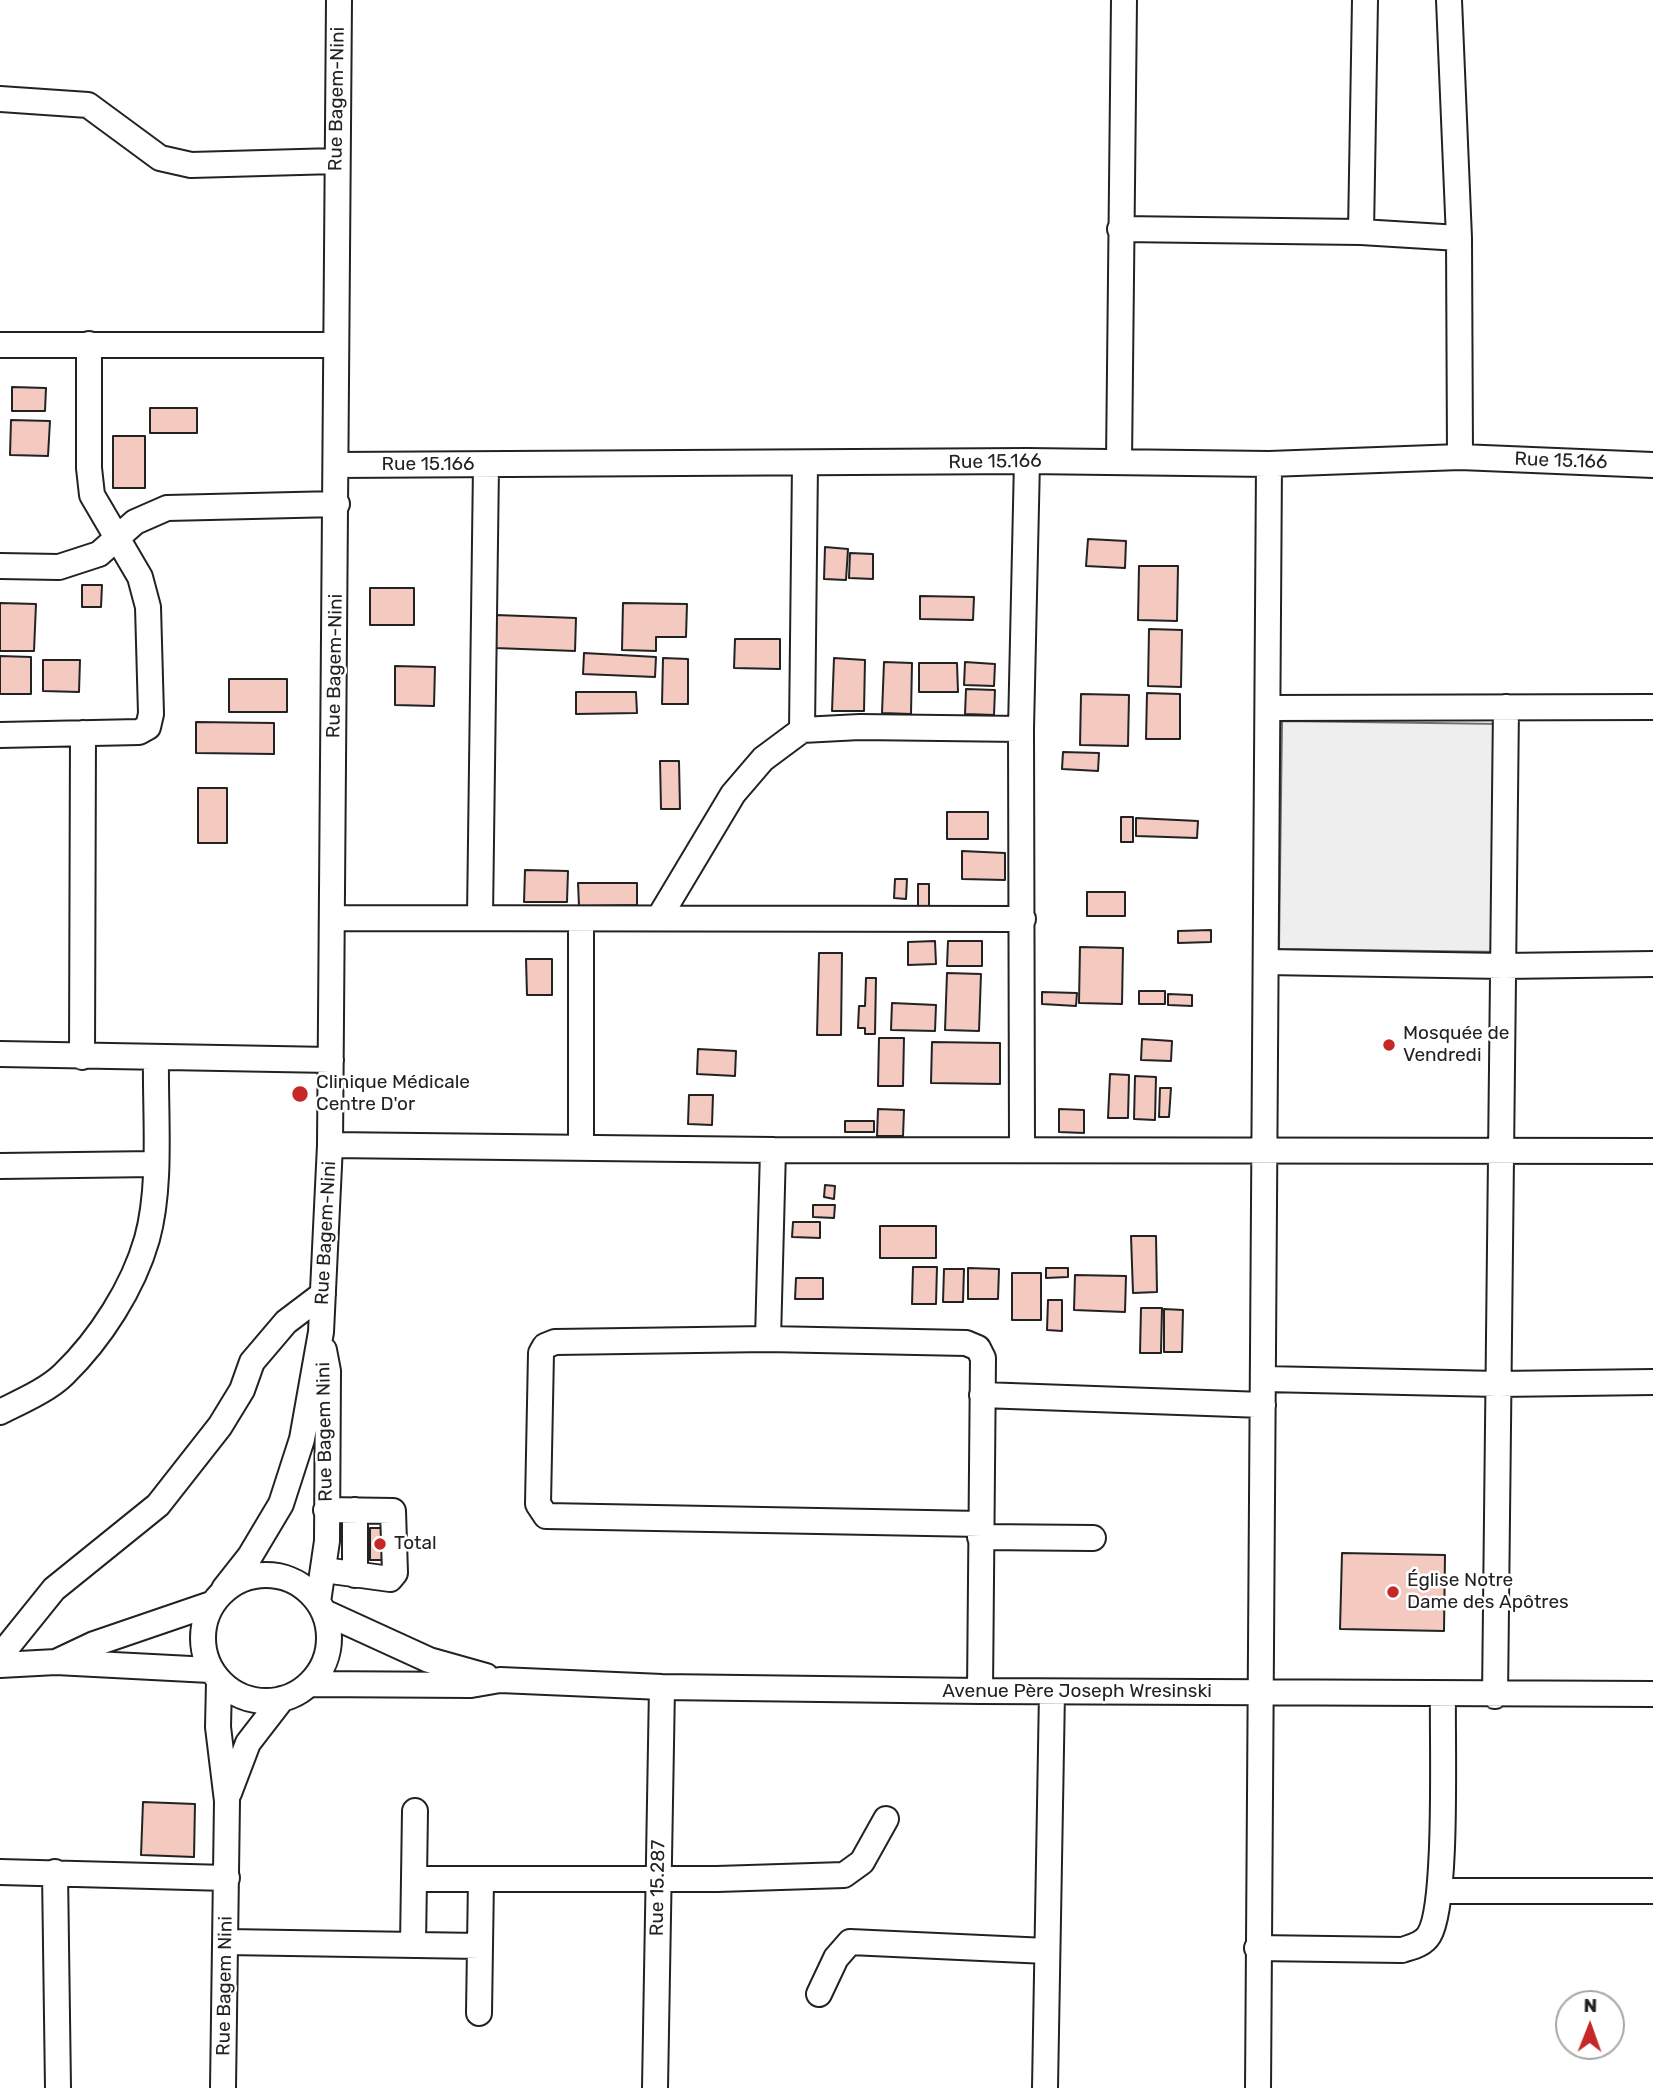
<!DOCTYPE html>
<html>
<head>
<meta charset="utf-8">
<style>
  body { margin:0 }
  #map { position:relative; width:1653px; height:2088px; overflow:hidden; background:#fff; font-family:Rubik,sans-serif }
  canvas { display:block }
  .north { position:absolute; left:1555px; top:1990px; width:70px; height:70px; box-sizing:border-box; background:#fff; border:2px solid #a7a7a7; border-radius:50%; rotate:1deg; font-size:19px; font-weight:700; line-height:28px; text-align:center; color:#222 }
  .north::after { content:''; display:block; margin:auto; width:24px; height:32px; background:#c62828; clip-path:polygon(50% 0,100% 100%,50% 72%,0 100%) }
</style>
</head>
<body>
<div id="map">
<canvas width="1653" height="2088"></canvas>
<div class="north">N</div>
</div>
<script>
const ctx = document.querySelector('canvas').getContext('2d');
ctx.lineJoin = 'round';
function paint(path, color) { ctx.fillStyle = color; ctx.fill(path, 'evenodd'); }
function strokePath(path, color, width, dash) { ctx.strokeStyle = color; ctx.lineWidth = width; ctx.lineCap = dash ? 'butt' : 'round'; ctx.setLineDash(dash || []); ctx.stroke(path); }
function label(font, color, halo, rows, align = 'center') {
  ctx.font = font + ' Rubik,sans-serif'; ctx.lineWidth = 5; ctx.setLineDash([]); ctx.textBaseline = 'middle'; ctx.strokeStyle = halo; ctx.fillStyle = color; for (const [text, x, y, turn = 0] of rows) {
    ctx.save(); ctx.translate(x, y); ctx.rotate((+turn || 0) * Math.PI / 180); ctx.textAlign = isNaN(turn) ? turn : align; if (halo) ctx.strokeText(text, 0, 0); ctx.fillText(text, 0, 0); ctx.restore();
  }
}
const green = new Path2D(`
  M1282 721 1504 724 1501 952 1279 949Z`);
const building = new Path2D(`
  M12 387 46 388 45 411H12Z
  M150 408H197V433H150Z
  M11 420 50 421 48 456 10 455Z
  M113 436H145V488H113Z
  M1088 539 1126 541 1125 568 1086 566Z
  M825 547 848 549 846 580 824 579Z
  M850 553 873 554V579L849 578Z
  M1139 566H1178L1177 621 1138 620Z
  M82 585H102L101 607H82Z
  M370 588H414V625H370Z
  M920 596 974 597 973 620 920 619Z
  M0 603 36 604 34 651H0Z
  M623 603 687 604 686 637H656V651L622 650Z
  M496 615 576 618 575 651 495 648Z
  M1149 629 1182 630 1181 687 1148 686Z
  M735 639H780V669L734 668Z
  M584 653 656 657 655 677 583 674Z
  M0 656 31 657V694H0Z
  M663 658 688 659V704H662Z
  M834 658 865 660 864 711H832Z
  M43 660H80L79 692 43 691Z
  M884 662 912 663 911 714 882 713Z
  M965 662 995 664 994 686 964 685Z
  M919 663H957L958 692H919Z
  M395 666 435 667 434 706 395 705Z
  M229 679H287V712H229Z
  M966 689 995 690 994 715 965 714Z
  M576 692H636L637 713 576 714Z
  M1147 693 1180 694V739H1146Z
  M1081 694 1129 695 1128 746 1080 745Z
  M196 722 274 723V754L196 753Z
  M1063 752 1099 753 1098 771 1062 769Z
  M660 761H679L680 809H661Z
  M198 788H227V843H198Z
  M947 812H988V839H947Z
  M1121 817H1133V842H1121Z
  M1136 818 1198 821 1197 838 1136 836Z
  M962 851 1005 853V880L962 879Z
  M525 870 568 871 567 902H524Z
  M895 879H907L906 899 894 898Z
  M578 883H637V905L579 906Z
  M918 884H929V907H918Z
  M1087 892H1125V916H1087Z
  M1211 930V942L1178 943V931Z
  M935 941 936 964 908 965V942Z
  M948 941H982V966H947Z
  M1080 947 1123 948 1122 1004 1079 1003Z
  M819 953H842L841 1035H817Z
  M526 959H552V995H527Z
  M947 973 981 974 979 1031 945 1030Z
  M866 978H876L875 1034H865V1028H858L859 1006H865Z
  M1139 991H1165V1004H1139Z
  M1042 992 1077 993 1076 1006 1042 1004Z
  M1168 994 1192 995V1006L1168 1005Z
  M892 1003 936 1005 935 1031 891 1030Z
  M879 1038H904L903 1086H878Z
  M1142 1039 1172 1041 1171 1061 1141 1060Z
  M932 1042 1000 1043V1084L931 1083Z
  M698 1049 736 1051 735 1076 697 1074Z
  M1110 1074 1129 1075 1128 1118H1108Z
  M1135 1076 1156 1077 1155 1120 1134 1119Z
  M1160 1088H1171L1169 1117H1159Z
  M689 1095H713L712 1125 688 1124Z
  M878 1109 904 1110 903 1136H877Z
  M1059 1109 1084 1110V1133L1059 1132Z
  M845 1121H874V1132H845Z
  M825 1185 835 1186 834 1199 824 1197Z
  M813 1205H835L834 1218 813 1217Z
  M793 1222H820V1238L792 1237Z
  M880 1226H936V1258H880Z
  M1131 1236H1156L1157 1292 1133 1293Z
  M913 1267H937L936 1304H912Z
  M968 1268 999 1269 998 1299H968Z
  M1046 1268H1068V1277L1046 1278Z
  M944 1269H964L963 1302H943Z
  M1012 1273H1041V1320H1012Z
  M1075 1275 1126 1276 1125 1312 1074 1310Z
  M796 1278H823V1299H795Z
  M1048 1300H1062V1331L1047 1330Z
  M1141 1308H1162L1161 1353H1140Z
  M1164 1309 1183 1310 1182 1352H1164Z
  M370 1528H390L391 1560H370Z
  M1342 1553 1445 1555 1444 1631 1340 1629Z
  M143 1802 195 1804 194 1857 141 1855Z`);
const minor = new Path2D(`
  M1449 0 1459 238 1460 457
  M0 99 88 105 160 158 191 165 336 161
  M1120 229 1361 232 1459 238
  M1361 232 1365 0
  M0 345H336
  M1119 462 1124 0
  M336 465 1027 461 1269 464 1460 457 1653 465
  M0 566 59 567 99 554 135 522 167 508 337 504
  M1268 708 1653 707
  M802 730 805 464
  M0 735 139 732 148 727 151 714 148 607 140 577 92 495 89 468V344
  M480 916 486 466
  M660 916 733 794 763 759 802 730 860 727 1021 729
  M332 918 1023 919
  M581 919V1147
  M1267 962 1503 966 1653 964
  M0 1054 331 1060
  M82 1057 83 733
  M330 1145 773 1150 1653 1151
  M1022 1149 1021 729 1027 461
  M0 1166 155 1164
  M768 1339 773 1150
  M1264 1379 1498 1384 1653 1382
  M982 1395 1263 1405
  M0 1412C20 1402 48 1390 64 1374 100 1339 133 1288 147 1239 162 1185 155 1114 156 1058
  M980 1537 1093 1538
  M324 1570 390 1579 395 1573 393 1511 326 1510
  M203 1638a63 63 0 1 1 126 0a63 63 0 1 1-126 0Z
  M355 1575V1510
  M224 1589 250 1556 281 1504 302 1439 321 1332 330 1145 339 0
  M318 1602 327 1541 328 1371 324 1350
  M324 1612 429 1660 486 1676
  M0 1656 54 1589 158 1505 220 1426 242 1390 252 1362 286 1322 323 1294
  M58 1661 94 1644 211 1604
  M0 1665 56 1662 210 1670
  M219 1682 218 1727 227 1801 223 2088
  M309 1684 471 1685 500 1680 662 1687 980 1691 1653 1694
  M980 1691 983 1358 978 1348 966 1343 768 1339 555 1342 545 1346 541 1353 538 1504 546 1516 981 1524
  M1495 1696 1506 707
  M229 1793 248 1743 282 1699
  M0 1872 227 1878
  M55 1872 58 2088
  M414 1879H717L844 1875 862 1862 886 1819
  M1440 1891H1653
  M226 1942 480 1946
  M413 1945 415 1811
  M1257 1948 1402 1950C1411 1947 1423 1945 1429 1935 1448 1905 1442 1740 1443 1695
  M819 1994 836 1958 850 1942 1047 1951
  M479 2013 481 1879
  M655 2088 662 1687
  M1045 2088 1052 1692
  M1258 2088 1269 464`);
const markers = [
  [1389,1045,7,"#c62828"],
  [300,1094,9,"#c62828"],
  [380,1544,7,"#c62828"],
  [1393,1592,7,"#c62828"]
];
const streetNames = [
  ["Rue Bagem-Nini",337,99,-89],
  ["Rue 15.166",1561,461,2],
  ["Rue 15.166",995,462,-1],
  ["Rue 15.166",428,465],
  ["Rue Bagem-Nini",335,666,-89],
  ["Rue Bagem-Nini",326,1233,-87],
  ["Rue Bagem Nini",325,1432,-91],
  ["Avenue Père Joseph Wresinski",1077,1692],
  ["Rue 15.287",658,1888,-89],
  ["Rue Bagem Nini",225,1986,-89]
];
const poiNames = [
  ["Mosquée de",1403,1034],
  ["Vendredi",1403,1056],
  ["Clinique Médicale",316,1083],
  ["Centre D'or",316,1105],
  ["Total",394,1544],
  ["Église Notre",1407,1581],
  ["Dame des Apôtres",1407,1603]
];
paint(green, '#eee');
strokePath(green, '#6f6f6f', 2);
paint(building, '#f3c9c0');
strokePath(building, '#222', 2);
strokePath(minor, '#222', 28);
strokePath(minor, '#fff', 24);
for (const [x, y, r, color] of markers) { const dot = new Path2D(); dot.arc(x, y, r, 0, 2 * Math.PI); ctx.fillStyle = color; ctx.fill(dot); strokePath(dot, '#fff', 2.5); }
label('19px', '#222', '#fff', streetNames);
label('19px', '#222', '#fff', poiNames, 'left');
</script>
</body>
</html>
